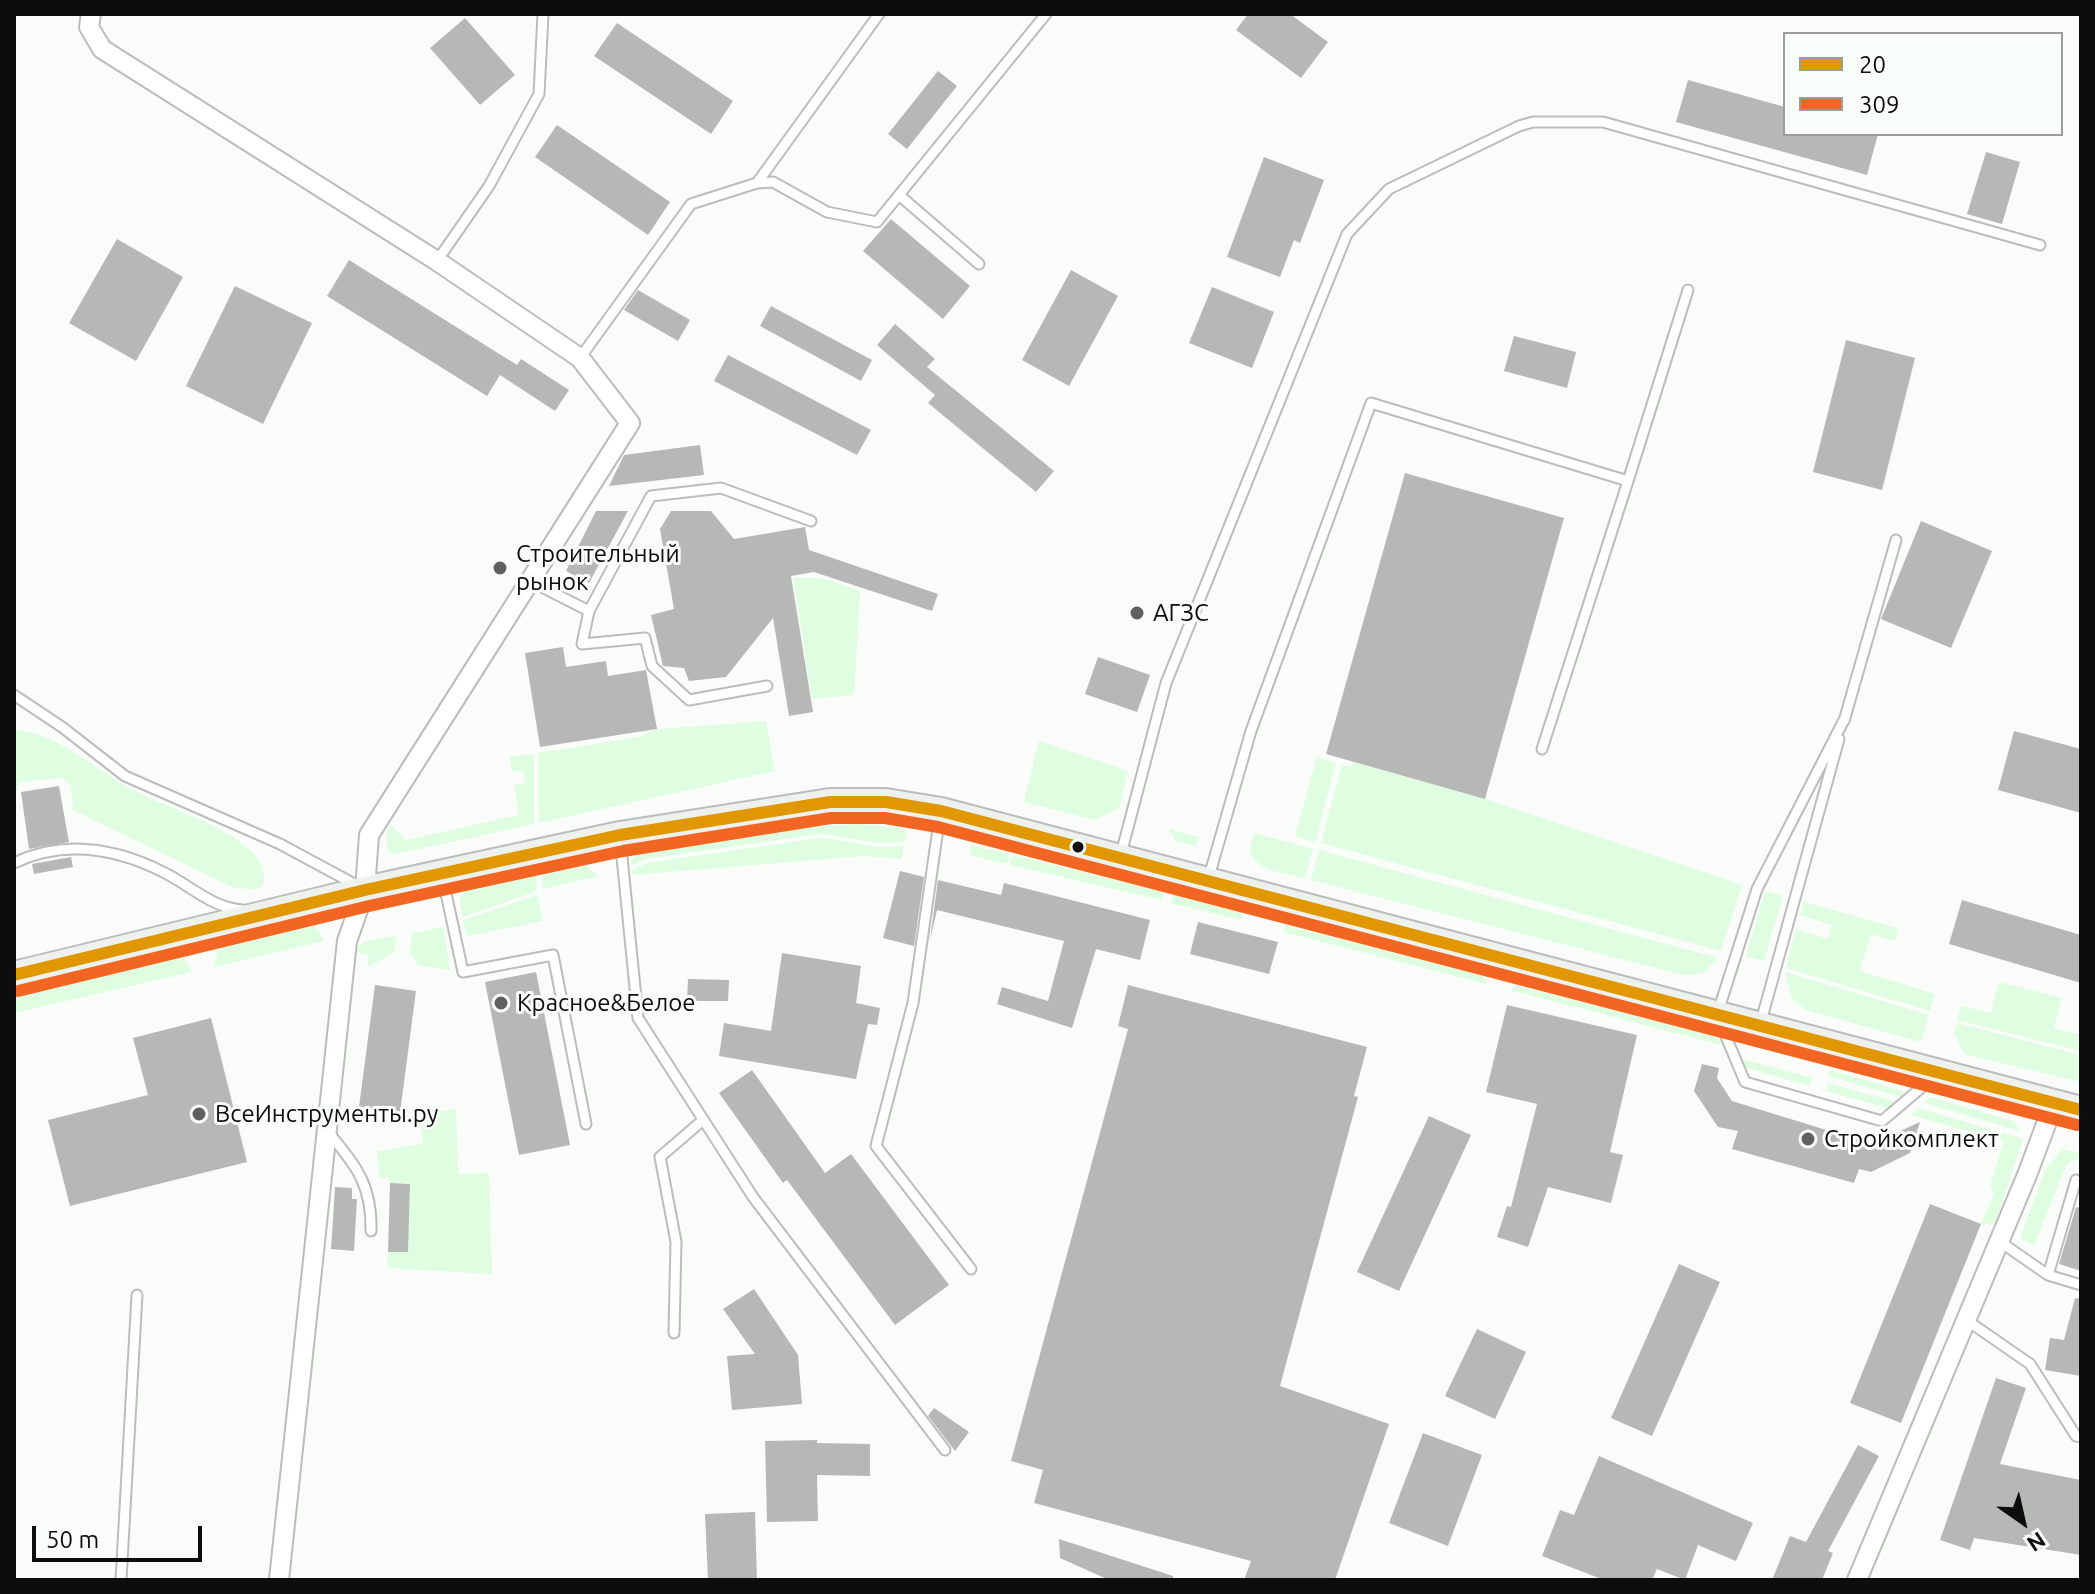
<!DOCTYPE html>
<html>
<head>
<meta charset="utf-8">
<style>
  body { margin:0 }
  #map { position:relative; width:2095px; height:1594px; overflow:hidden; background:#fafcfa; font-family:Ubuntu,sans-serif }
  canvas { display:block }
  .frame { position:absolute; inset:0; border:16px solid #0c0d0c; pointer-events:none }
  .legend { position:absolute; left:1783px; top:32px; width:280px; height:104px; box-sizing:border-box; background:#f9fdf9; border:2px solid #9a9d9a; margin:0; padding:10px 14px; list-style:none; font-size:24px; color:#0c0d0c }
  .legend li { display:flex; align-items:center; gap:16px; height:40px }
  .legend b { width:40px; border:2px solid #9a9d9a }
  .north { position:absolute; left:1983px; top:1482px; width:80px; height:80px; -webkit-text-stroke:6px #f9fdf9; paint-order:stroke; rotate:146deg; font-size:22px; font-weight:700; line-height:32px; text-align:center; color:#0c0d0c }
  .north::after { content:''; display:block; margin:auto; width:28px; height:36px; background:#0c0d0c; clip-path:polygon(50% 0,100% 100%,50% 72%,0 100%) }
  .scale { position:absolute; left:32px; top:1526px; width:170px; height:36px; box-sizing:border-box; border:4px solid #0c0d0c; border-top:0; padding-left:10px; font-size:24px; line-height:28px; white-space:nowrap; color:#0c0d0c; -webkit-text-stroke:6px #f9fdf9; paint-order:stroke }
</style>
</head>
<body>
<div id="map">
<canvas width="2095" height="1594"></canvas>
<div class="frame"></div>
<ul class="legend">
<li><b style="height:10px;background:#e09701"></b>20</li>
<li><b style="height:10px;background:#f26522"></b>309</li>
</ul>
<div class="north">N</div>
<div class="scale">50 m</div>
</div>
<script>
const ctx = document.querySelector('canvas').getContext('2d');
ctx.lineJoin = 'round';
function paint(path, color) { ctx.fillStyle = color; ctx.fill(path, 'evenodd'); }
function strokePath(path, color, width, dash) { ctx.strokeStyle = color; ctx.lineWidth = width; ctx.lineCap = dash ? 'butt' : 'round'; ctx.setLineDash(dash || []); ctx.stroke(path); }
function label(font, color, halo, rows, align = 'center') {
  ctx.font = font + ' Ubuntu,sans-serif'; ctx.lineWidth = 6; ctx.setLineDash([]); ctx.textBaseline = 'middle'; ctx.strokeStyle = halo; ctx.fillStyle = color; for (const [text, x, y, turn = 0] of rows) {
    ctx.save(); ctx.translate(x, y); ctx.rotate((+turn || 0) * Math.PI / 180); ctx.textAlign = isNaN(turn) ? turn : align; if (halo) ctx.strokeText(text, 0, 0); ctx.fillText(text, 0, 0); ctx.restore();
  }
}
const green = new Path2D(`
  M793 578H821L860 591 854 695 812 699Z
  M766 721 775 771 539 823 538 753 640 737 657 729Z
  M14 730C54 731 89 765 122 784 162 807 220 821 253 853 262 861 266 874 263 886L255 890 232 887 73 810 71 786 63 778 18 782 14 816Z
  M1039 741 1128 771 1119 808 1095 820 1024 802Z
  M534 754V824L396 854 388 851 386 835 391 825 406 840 519 815 514 785 525 783 523 770 512 772 510 757Z
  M1317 757 1336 763 1315 842 1295 836Z
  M1353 762 1485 799 1742 885 1721 951 1321 843 1342 765 1351 767Z
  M861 824 899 828 907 832 905 841C877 848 849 836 820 834L646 859 631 866V860L636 855 810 827Z
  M1169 829 1199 837 1196 846 1176 841Z
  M1254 833 1313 849 1305 878C1284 873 1260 872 1249 852Z
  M820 838C849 839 877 852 904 845L902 859 864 856 632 875V870L647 863Z
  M971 845 1010 854 1007 864 969 855Z
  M1319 850 1718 958 1704 972 1688 976 1311 880Z
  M1012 855H1013L1164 892 1162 900 1010 865Z
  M583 863 599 876 543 889 542 872Z
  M536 873 537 891 463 917 459 897 468 889Z
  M1765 891 1783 896 1764 961 1746 956Z
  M1174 894 1241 910V920L1171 903Z
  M537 895 543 921 467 936 463 920Z
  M1804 902 1898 928 1895 941 1871 934 1860 971 1935 994 1930 1011 1786 968 1796 929 1828 939 1832 925 1800 915Z
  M1285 925 1484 976 1487 984 1283 932Z
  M313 926 319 930 324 941 214 967 218 949Z
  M443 927 450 970 418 965 409 952 413 933Z
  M394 936 397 940 394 952 367 968 369 955 356 952 357 948 365 941Z
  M183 957 192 972 14 1013V997Z
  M1785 972 1929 1015 1921 1042 1806 1010 1792 999Z
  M1999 982 2062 998 2054 1028 2081 1035V1051L1957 1020 1961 1006 1991 1013Z
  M1515 985 1718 1037 1721 1045 1510 990Z
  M1957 1023 2081 1055V1082L1964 1054 1954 1033Z
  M1739 1058 1812 1078 1809 1086 1744 1067Z
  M1830 1070 1903 1091 1905 1098 1828 1076Z
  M1828 1083 1899 1103 1891 1109 1826 1091Z
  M1930 1097 2014 1121 2020 1131 1924 1103Z
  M456 1108 458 1174 489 1173 492 1274 387 1268 388 1252H408L410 1184 390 1183 389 1177 380 1179 377 1151 423 1144 422 1116Z
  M1918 1108 2023 1139 1995 1223 1981 1224 1994 1193 1990 1185 2004 1141 1911 1115Z
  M2063 1149 2081 1154V1160H2073L2066 1166 2034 1246 2020 1238 2046 1168Z`);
const building = new Path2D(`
  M1248 14H1290L1328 42 1301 78 1236 30Z
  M465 18 515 75 480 105 430 48Z
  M617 23 733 101 711 134 594 56Z
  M938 71 957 86 907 149 888 134Z
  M1688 80 1785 107V134H1878L1867 175 1676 122Z
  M557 125 670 202 648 235 535 157Z
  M1986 152 2020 162 2002 224 1967 214Z
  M1264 157 1324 180 1300 243 1294 240 1280 277 1227 257Z
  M891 219 970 286 943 319 863 251Z
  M117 239 183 277 136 361 69 323Z
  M349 260 517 365 521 359 569 390 555 411 500 375 487 396 327 296Z
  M1071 270 1118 296 1069 386 1022 360Z
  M235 286 312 323 263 424 186 386Z
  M1212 287 1274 312 1252 368 1189 343Z
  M638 290 690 320 678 341 624 310Z
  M771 306 872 360 861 381 760 326Z
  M895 324 935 359 927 367 1054 471 1036 492 928 403 935 395 877 345Z
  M1514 336 1576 352 1567 388 1504 371Z
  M1846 340 1915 358 1882 490 1813 472Z
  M728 355 871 430 857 455 714 381Z
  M700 445 704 475 609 486 624 455Z
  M1405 473 1564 518 1485 799 1326 754Z
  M596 511H628L589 583 566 571Z
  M671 511H711L734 539 805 527 809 550 938 594 932 611 814 572 791 576 813 712 789 716 773 618 726 677 689 681 684 668 663 666 651 615 674 609 660 529Z
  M1921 521 1992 551 1951 648 1881 619Z
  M563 647 566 667 606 661 608 676 646 670 657 729 540 747 525 653Z
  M1098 657 1150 675 1137 712 1085 694Z
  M2014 731 2081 749V813L1998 790Z
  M59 786 69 842 29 849 21 792Z
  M71 857 73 867 34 874 32 864Z
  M900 871 924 877 914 946 883 938Z
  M938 880 1001 895 1004 883 1150 920 1140 960 1096 949 1072 1028 997 1004 1002 987 1048 1001 1064 941 937 910 930 940Z
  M1962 900 2081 935V983L1949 944Z
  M1198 922 1278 942 1269 974 1190 954Z
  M782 953 861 966 856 1003 880 1008 877 1025 868 1024 856 1079 719 1056 724 1023 771 1031Z
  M536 972 570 1145 519 1155 485 982Z
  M688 979 729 980 728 1001H687Z
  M375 985 416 991 400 1113 359 1107Z
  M1128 985 1367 1047 1354 1096 1358 1097 1280 1386 1389 1424 1335 1580H1244L1251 1561 1034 1503 1043 1470 1011 1461 1128 1029 1118 1026Z
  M1507 1005 1637 1035 1610 1152 1623 1155 1611 1203 1548 1187 1528 1247 1497 1237 1507 1206 1511 1207 1537 1104 1486 1092Z
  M211 1018 247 1162 70 1206 48 1120 148 1095 133 1038Z
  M1702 1064 1719 1068 1717 1078 1732 1101 1872 1144 1920 1122 1910 1153 1871 1172 1859 1169 1854 1183 1732 1149 1738 1131 1718 1127 1694 1091Z
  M752 1070 825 1173 851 1154 949 1285 895 1325 787 1180 783 1183 719 1093Z
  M1429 1116 1471 1135 1399 1291 1357 1272Z
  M390 1183 410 1184 408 1252H388Z
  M335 1187 352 1188V1199H357L354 1251 331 1249Z
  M1930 1204 1981 1224 1901 1423 1850 1403Z
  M2076 1207 2081 1208V1271L2059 1264Z
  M1679 1264 1720 1282 1652 1436 1611 1418Z
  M754 1289 798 1355 802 1404 732 1410 727 1356 755 1354 723 1309Z
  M2075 1298 2081 1299V1376L2045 1370 2050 1338 2064 1340Z
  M1477 1329 1526 1352 1495 1419 1445 1396Z
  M1996 1378 2026 1388 2000 1464 2081 1480V1555L1974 1538 1970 1550 1940 1540Z
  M934 1408 969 1432 955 1451 928 1416Z
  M1423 1433 1482 1455 1448 1546 1389 1523Z
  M817 1440V1443L870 1444V1476L817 1475 818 1521 767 1522 765 1441Z
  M1858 1445 1879 1456 1828 1551 1833 1553 1822 1580H1772L1790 1536 1806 1542Z
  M1599 1456 1753 1523 1736 1561 1698 1545 1685 1580 1657 1569 1652 1580H1604L1542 1556 1560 1510 1574 1515Z
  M755 1512 757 1580H708L705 1514Z
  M1059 1539 1173 1576V1580H1109L1060 1558Z`);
const service = new Path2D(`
  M757 183 879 14
  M899 195 979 264
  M437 261 489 186 539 94 543 14
  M580 358 691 204 757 183 773 182 827 212 877 222 1046 14
  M1628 481 1688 290
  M530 581 589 611 651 496 721 488 811 521
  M589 611 582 644 645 638 652 666 689 700 767 686
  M14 695 62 727 125 776 280 844 358 886
  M1845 718 1757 889 1717 1015 1745 1082 1882 1121 1935 1076
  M1844 721 1896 540
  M940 815 913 1003 876 1146 971 1269
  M620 837 638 1018 753 1197 945 1450
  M1121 854 1166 683 1347 234 1389 189 1519 126 1533 122H1603L2040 245
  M14 863C65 839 116 848 165 873 191 886 212 908 243 910
  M442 875 463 972 553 955 586 1124
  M1208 880 1251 731 1371 403 1628 481 1542 749
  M1760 1025 1839 739
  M328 1132C357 1166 372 1186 371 1231
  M2076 1180 2048 1275 2081 1285
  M1999 1241 2048 1275
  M1965 1319 2030 1364 2076 1436 2081 1437
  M674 1333 676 1242 660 1157 703 1120
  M121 1580 137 1295`);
const minor = new Path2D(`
  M91 14 89 27 102 49 437 261 580 358 630 423 369 835 365 890 347 941 279 1580
  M1857 1580 2027 1175 2054 1103`);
const secondary = new Path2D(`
  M14 975 365 890 620 835 830 802H886L941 811 2081 1110`);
const bus1 = new Path2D(`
  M14 975 365 890 620 835 830 802H886L941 811 2081 1110`);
const bus2 = new Path2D(`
  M18 991 369 906 623 851 831 818H885L938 827 2077 1125`);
const markers = [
  [500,568,8,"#5f615f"],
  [1137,613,8,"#5f615f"],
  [1078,847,7,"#0c0d0c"],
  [501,1003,8,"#5f615f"],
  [199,1114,8,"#5f615f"],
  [1808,1139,8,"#5f615f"]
];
const poiNames = [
  ["Строительный",516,554],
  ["рынок",516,582],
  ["АГЗС",1153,613],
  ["Красное&Белое",517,1003],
  ["ВсеИнструменты.ру",215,1114],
  ["Стройкомплект",1824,1139]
];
paint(green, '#dffde0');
paint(building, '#b6b8b6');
strokePath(service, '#bbbdbb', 13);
strokePath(minor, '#bbbdbb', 22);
strokePath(secondary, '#bbbdbb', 30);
strokePath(service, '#fefffe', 9);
strokePath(minor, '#fefffe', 18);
strokePath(secondary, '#eef2ef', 26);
strokePath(bus1, '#e09701', 12);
strokePath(bus2, '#f26522', 12);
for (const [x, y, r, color] of markers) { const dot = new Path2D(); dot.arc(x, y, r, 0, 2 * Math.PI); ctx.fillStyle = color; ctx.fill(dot); strokePath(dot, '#f9fdf9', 3); }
label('24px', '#0c0d0c', '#f9fdf9', poiNames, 'left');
</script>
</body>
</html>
